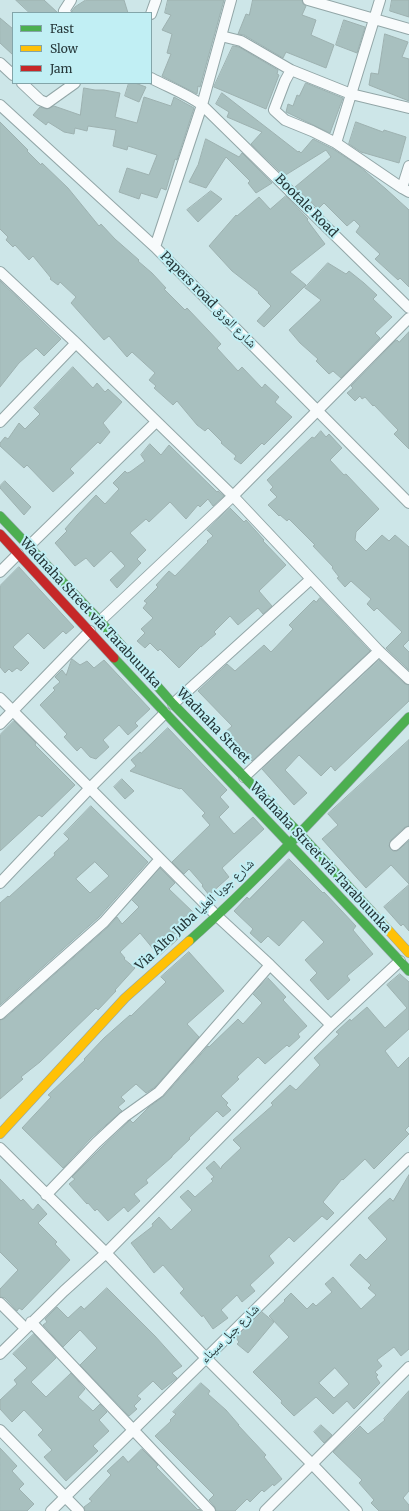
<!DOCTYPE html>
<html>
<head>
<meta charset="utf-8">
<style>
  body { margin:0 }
  #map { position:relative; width:409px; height:1511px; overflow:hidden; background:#cde6e8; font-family:Merriweather,serif }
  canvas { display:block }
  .legend { position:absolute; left:12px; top:12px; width:140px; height:72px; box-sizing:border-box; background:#c1eff4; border:1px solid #83a5a9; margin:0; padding:5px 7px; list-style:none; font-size:12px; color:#253739 }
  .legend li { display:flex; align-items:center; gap:8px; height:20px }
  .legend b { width:20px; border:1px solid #83a5a9 }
</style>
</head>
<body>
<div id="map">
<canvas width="409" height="1511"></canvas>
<ul class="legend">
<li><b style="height:5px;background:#4caf50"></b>Fast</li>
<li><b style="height:5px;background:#ffc107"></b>Slow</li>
<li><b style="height:5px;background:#c62828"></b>Jam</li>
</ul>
</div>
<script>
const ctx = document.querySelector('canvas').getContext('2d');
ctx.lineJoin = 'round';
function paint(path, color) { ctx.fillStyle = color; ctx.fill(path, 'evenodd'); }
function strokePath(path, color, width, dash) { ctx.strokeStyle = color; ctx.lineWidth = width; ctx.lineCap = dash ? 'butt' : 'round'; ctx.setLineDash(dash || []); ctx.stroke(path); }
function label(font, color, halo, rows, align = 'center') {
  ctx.font = font + ' Merriweather,"Noto Naskh Arabic",serif'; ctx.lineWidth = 4; ctx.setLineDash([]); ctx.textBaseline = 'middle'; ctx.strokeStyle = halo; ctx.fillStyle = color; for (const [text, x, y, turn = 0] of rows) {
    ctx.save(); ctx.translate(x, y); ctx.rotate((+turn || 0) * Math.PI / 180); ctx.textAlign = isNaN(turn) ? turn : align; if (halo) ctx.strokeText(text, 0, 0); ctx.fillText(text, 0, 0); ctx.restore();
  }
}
const building = new Path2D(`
  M16 0H44L58 13H30Z
  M86 0H124L128 13H72V11L75 7Z
  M168 0H224L203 76 200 87 198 86 197 94 162 76 171 54 167 53 172 34 162 30 171 15 165 13Z
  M253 0H302L303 4 306 6 302 15 316 20 311 35 334 45 326 68 286 52 283 58 244 35 238 34 246 14 249 15Z
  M392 0H409V17L390 11Z
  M0 18 13 29V55L0 43Z
  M344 20 365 27 357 53 336 45Z
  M385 34 408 42 402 57 409 59V101L369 85 371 73 378 74Z
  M233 46 239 47 278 70 277 74 279 75 266 109 214 87Z
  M129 83H135L146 87 139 102 125 96Z
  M306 83 343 98 330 133 286 112 288 104 293 106 297 95 299 96Z
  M84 88 95 90H104L120 93 115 117 137 123 144 97 171 106 174 97 194 108 177 160 175 159 166 190 161 188 157 198 141 193 139 199 119 192 127 168 149 175 157 155 128 146 127 150 113 146 116 130 88 126 87 131 75 128 74 134 64 132 48 122 46 125 33 115 40 107 47 109 54 106 80 115Z
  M222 93 298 152 299 151 301 153 313 139 333 149 359 166 386 189 409 210V287L400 278 398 280 375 259 380 254 356 232 360 226 354 220 347 226 324 203 318 209 295 187 331 157 326 150 284 176 251 144 262 132 227 117 229 112 216 104Z
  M0 122 28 150 27 151 41 165 42 163 68 188 99 226 101 224 115 239 139 260 138 261 152 273 166 288 164 289 185 310 187 308 207 329 221 344 217 348 238 371 242 367 262 388 265 384 279 397 275 402 292 417 264 445 262 443 241 464 234 459 236 456 221 443 222 442 208 428 205 431 197 425 177 401 173 405 154 388 156 386 149 380 155 373 132 352 127 357 109 336 104 340 71 303 76 297 60 282 58 285 50 279 51 278 33 256 29 260 15 245 13 247 6 240 8 237 0 229Z
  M356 122 383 132 384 130 406 137 399 163 361 152 349 144Z
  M206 139 239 157 242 153 272 183 256 193 248 183 250 181 226 157 206 188 189 182 198 165Z
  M211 191 222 199 198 222 187 210Z
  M286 196 308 219 307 220 325 244 290 272 306 285 264 327 257 321 271 306 258 293 259 292 232 271 209 246 236 215 237 216 259 197 270 209Z
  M328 263 346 274 349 271 364 283 377 295 373 299 392 317 375 333 380 338 341 378 333 371 329 374 316 361 318 359 300 343 289 330 321 300 305 288Z
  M0 281 61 339 44 356 36 348 19 363 0 387Z
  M409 332V449L394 434 398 430 374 405 373 406 365 397 362 399 360 396 355 401 347 393 353 388 351 386 395 341 397 340 399 342Z
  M73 367 93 388 97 383 105 392 108 389 122 402 103 423 110 432 100 444 98 442 70 469 74 473 53 492 27 465 24 468 0 446V443L5 437 8 439 19 423 25 429 40 414 34 408Z
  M321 431 326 437 329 434 342 448 330 460 344 475 346 474 379 509 356 532 355 540 366 551 382 535 389 541 395 535 409 547V640L403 646 409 652V670L386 648 402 632 377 608 374 611 367 604 371 599 351 581 345 587 337 578 339 577 332 568 333 567 313 546 315 545 289 519 287 521 280 515 279 516 268 505 277 497 270 490 273 487 267 480 312 437 314 438Z
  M150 444 161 455 169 445 217 492 218 491 224 496 213 506 208 499 200 507 198 505 186 519 170 502 149 522 146 519 130 533 146 550 137 559 141 563 117 588 110 580 125 566 111 551 94 567 86 558 75 566 55 543 67 531 65 529 77 515 96 495 105 504 119 489 113 483 125 471 127 473 130 472 145 461 141 455Z
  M5 481 31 507 24 515 0 488V486Z
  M230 508 244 522 246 520 264 540 263 541 286 565 259 591 272 606 263 614 258 608 238 625 230 616 214 632 216 634 201 647V646L179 668 160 649 158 651 150 643 145 648 137 641 145 633 141 629 153 618 143 608 147 603 144 601 158 587 156 585 169 571 175 576 208 542 207 541 213 536 207 530Z
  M19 567 74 627 66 634 63 631 44 649 28 633 13 647 29 663 21 671 17 668 12 672 9 669 5 673 0 667V586Z
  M320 598 370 651 252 761 224 733 232 726 198 691 227 664 235 671 264 645 271 652 293 629 289 625 314 600 316 602Z
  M72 659 80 665 87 661 94 668 104 660 150 709 135 723 138 726 128 735 119 725 103 740 109 747 96 759 90 757 81 747 77 751 64 737 67 734 40 705 55 690 53 688 60 682 55 677 62 670 66 675Z
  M379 660 405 684 409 685V701L335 771 331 766 321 776 299 755 285 770 307 793 294 805 262 769Z
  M14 721 36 743 35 745 75 785 42 817 39 815 0 851V735Z
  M168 728 227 790 220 797 229 807 219 817 234 834 253 817 264 829 222 868 229 877 209 895 202 886 203 885 189 869 184 874 172 862 210 825 202 816 205 813 181 788 180 789 130 771 136 766 131 760 140 752 141 753Z
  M409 740V826L405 827 391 840 389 846 393 851H397L409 841V884L391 865 366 888 322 839 338 825 328 814Z
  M122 779 134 791 125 799 114 787Z
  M91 806 148 862 99 917 0 1005V903L8 896 9 897 55 855 54 853 69 839 64 834ZM95 862 109 876 90 893 76 879Z
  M289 859 323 893 324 892 356 926 353 930 373 954 347 976 350 980 328 1000 310 980 317 973 305 960 324 942 303 920 279 946 268 936 261 943 250 933 253 929 234 911 247 897 249 899Z
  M160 868 175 883 169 889 195 914 174 935 178 939 159 956 140 933 120 952 125 958 124 959 135 968 115 990 116 991 98 1010 96 1008 40 1062 21 1077 23 1079 0 1099V1020L4 1019 108 927 117 917 122 924 139 907 132 900Z
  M409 885V931L403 924 401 926 384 907Z
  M189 952 224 991 187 1024 199 1037 155 1087 146 1093 136 1084 121 1097 125 1101 118 1107 122 1111 91 1138 63 1168 22 1128 51 1097 48 1095 85 1060 84 1059 104 1038 130 1015 131 1016 166 982 161 977Z
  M400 974 409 982V1029L385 1051 398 1068 409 1057V1126L405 1130 409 1134 374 1169 365 1159 343 1180 342 1179 323 1202 334 1213 327 1220 322 1216 294 1242 289 1237 269 1256 274 1263 250 1285 255 1291 242 1302 237 1295 221 1310 228 1318 213 1329 203 1315 202 1317 180 1293 184 1289 163 1265 154 1273 131 1243 153 1226 152 1224 159 1217 171 1230 192 1210 180 1197 188 1190 195 1197 213 1181 211 1179 214 1177 206 1168 214 1161 221 1169 222 1166 241 1148 233 1140 273 1105 271 1103 290 1085 296 1090 320 1065 314 1058 339 1034 336 1032 350 1019 351 1021 367 1007 385 1028 407 1008 387 985Z
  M268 978 286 997 283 1000 307 1026 298 1034 300 1037 289 1047 287 1045 265 1064 258 1057 237 1077 239 1079 221 1096 228 1103 226 1105 231 1110 223 1117 217 1111 189 1138 190 1139 172 1156V1157L146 1180 148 1183 134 1194 140 1201 128 1212 124 1207 108 1221 97 1209 95 1211 88 1203 87 1204 69 1184 75 1179 72 1177 101 1148 128 1122 130 1120 133 1123 149 1107 164 1096 208 1046 209 1047 238 1019 243 1024 262 1003 253 994Z
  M409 1175V1349L401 1356 394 1347 377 1360 382 1366 375 1372 378 1375 376 1377 380 1383 354 1409 347 1401 333 1414 316 1397 294 1416 281 1403 282 1401 253 1372 289 1337 269 1316 285 1301 284 1300 291 1293 307 1309 313 1303 316 1306 332 1292 325 1284 333 1277 361 1309 376 1295 368 1288 371 1285 350 1265 360 1254 366 1260 387 1239 368 1218 390 1198 393 1201ZM335 1368 349 1384 334 1398 319 1383Z
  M0 1179 21 1201 23 1199 33 1210 38 1204 47 1214 38 1223 57 1242 55 1244 70 1260 22 1310 19 1308 17 1311 5 1298 0 1297V1289L18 1270 0 1252Z
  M107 1288 155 1336 182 1366 172 1373 177 1378 162 1390 153 1381 137 1396 141 1399 134 1406 137 1409 129 1416 80 1365 97 1348 80 1330 63 1347 43 1325 47 1322 45 1319 57 1307 68 1318 81 1306 84 1309Z
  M262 1312 274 1322 248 1353 237 1344 239 1342 236 1338Z
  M34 1334 56 1358 31 1382 46 1397 71 1373 85 1389 78 1397 93 1411 100 1404 107 1412 99 1420 109 1431 93 1446 98 1451 66 1481 44 1457 52 1450 38 1435 43 1430 24 1410 12 1422 0 1409V1400L17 1384 14 1380 27 1368 13 1354Z
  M201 1383 210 1391 208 1394 226 1410 239 1425H238L266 1455 264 1457 282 1479 274 1486 273 1484 264 1492 262 1490 250 1502 247 1499 235 1511H216L215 1507 209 1500 214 1495 155 1436 171 1421 170 1420 176 1414 173 1412Z
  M409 1391V1491L403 1498 409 1505V1511H379L371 1503 374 1500 359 1483 362 1480 333 1452 360 1426 368 1434 385 1420 384 1419Z
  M321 1425 332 1435 324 1443 314 1432Z
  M0 1448 17 1466 12 1471 24 1484 19 1489 34 1504 27 1511H0Z
  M142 1449 158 1465 156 1467 198 1510 199 1509 201 1511H85L84 1507 92 1501 89 1499 111 1475 107 1471 123 1456 128 1462Z`);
const street = new Path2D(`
  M308 0 409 29
  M66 13 64 11 71 0
  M151 14 156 0
  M221 36 241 41 291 70 351 94 409 108
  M0 63 13 75
  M291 70 285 81 274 110 285 120 312 131 336 143 402 188
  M151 78C168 87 187 94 202 105L409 308
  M22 83 40 100 47 103 75 83
  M0 105 155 247 409 503
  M336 143 380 0
  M409 166 402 188 409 192
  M155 247 202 105 231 0
  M0 272 76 343 233 496 379 651 409 679
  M0 422 76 343
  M29 546 156 422
  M0 572 18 554
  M100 621 233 496 409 318
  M0 698 217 916 270 965 331 1025
  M173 704 311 579
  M0 724 90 631
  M244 777 379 651
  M395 845 409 832
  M0 883 90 788 165 713
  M0 1014 104 922 160 859
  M0 1148 106 1253 206 1358 312 1464 357 1511
  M46 1195 96 1143 124 1117 159 1092 270 965
  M0 1303 25 1328
  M31 1322 210 1511
  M0 1354 64 1291 106 1253 331 1025 400 961
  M0 1430 79 1511
  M51 1511 409 1158
  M265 1511 409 1367`);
const fast = new Path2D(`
  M0 516 100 621 173 704 299 833 371 911
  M114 658C211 763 312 866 409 971
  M189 941C267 872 337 793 409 717`);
const slow = new Path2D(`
  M371 911 409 953
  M0 1134 125 998 189 941`);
const jam = new Path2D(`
  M0 534 114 658`);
const streetNames = [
  ["Bootale Road",306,206,45],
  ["Papers road شارع الورق",208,300,45],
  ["Wadnaha Street via Tarabuunka",90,613,47],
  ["Wadnaha Street",213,726,46],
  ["Wadnaha Street via Tarabuunka",320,858,47],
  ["Via Alto Juba شارع جوبا العليا",195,915,-43],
  ["شارع جبل سيناء",230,1334,-45]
];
paint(building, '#a8c0bf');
strokePath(building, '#9db1b0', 1);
strokePath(street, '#92a6a7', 12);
strokePath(fast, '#92a6a7', 10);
strokePath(slow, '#92a6a7', 10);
strokePath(jam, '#92a6a7', 10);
strokePath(street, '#f8fbfc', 10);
strokePath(fast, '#4caf50', 9);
strokePath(slow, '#ffc107', 9);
strokePath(jam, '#c62828', 9);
label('13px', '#253739', '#c1eff4', streetNames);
</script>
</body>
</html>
